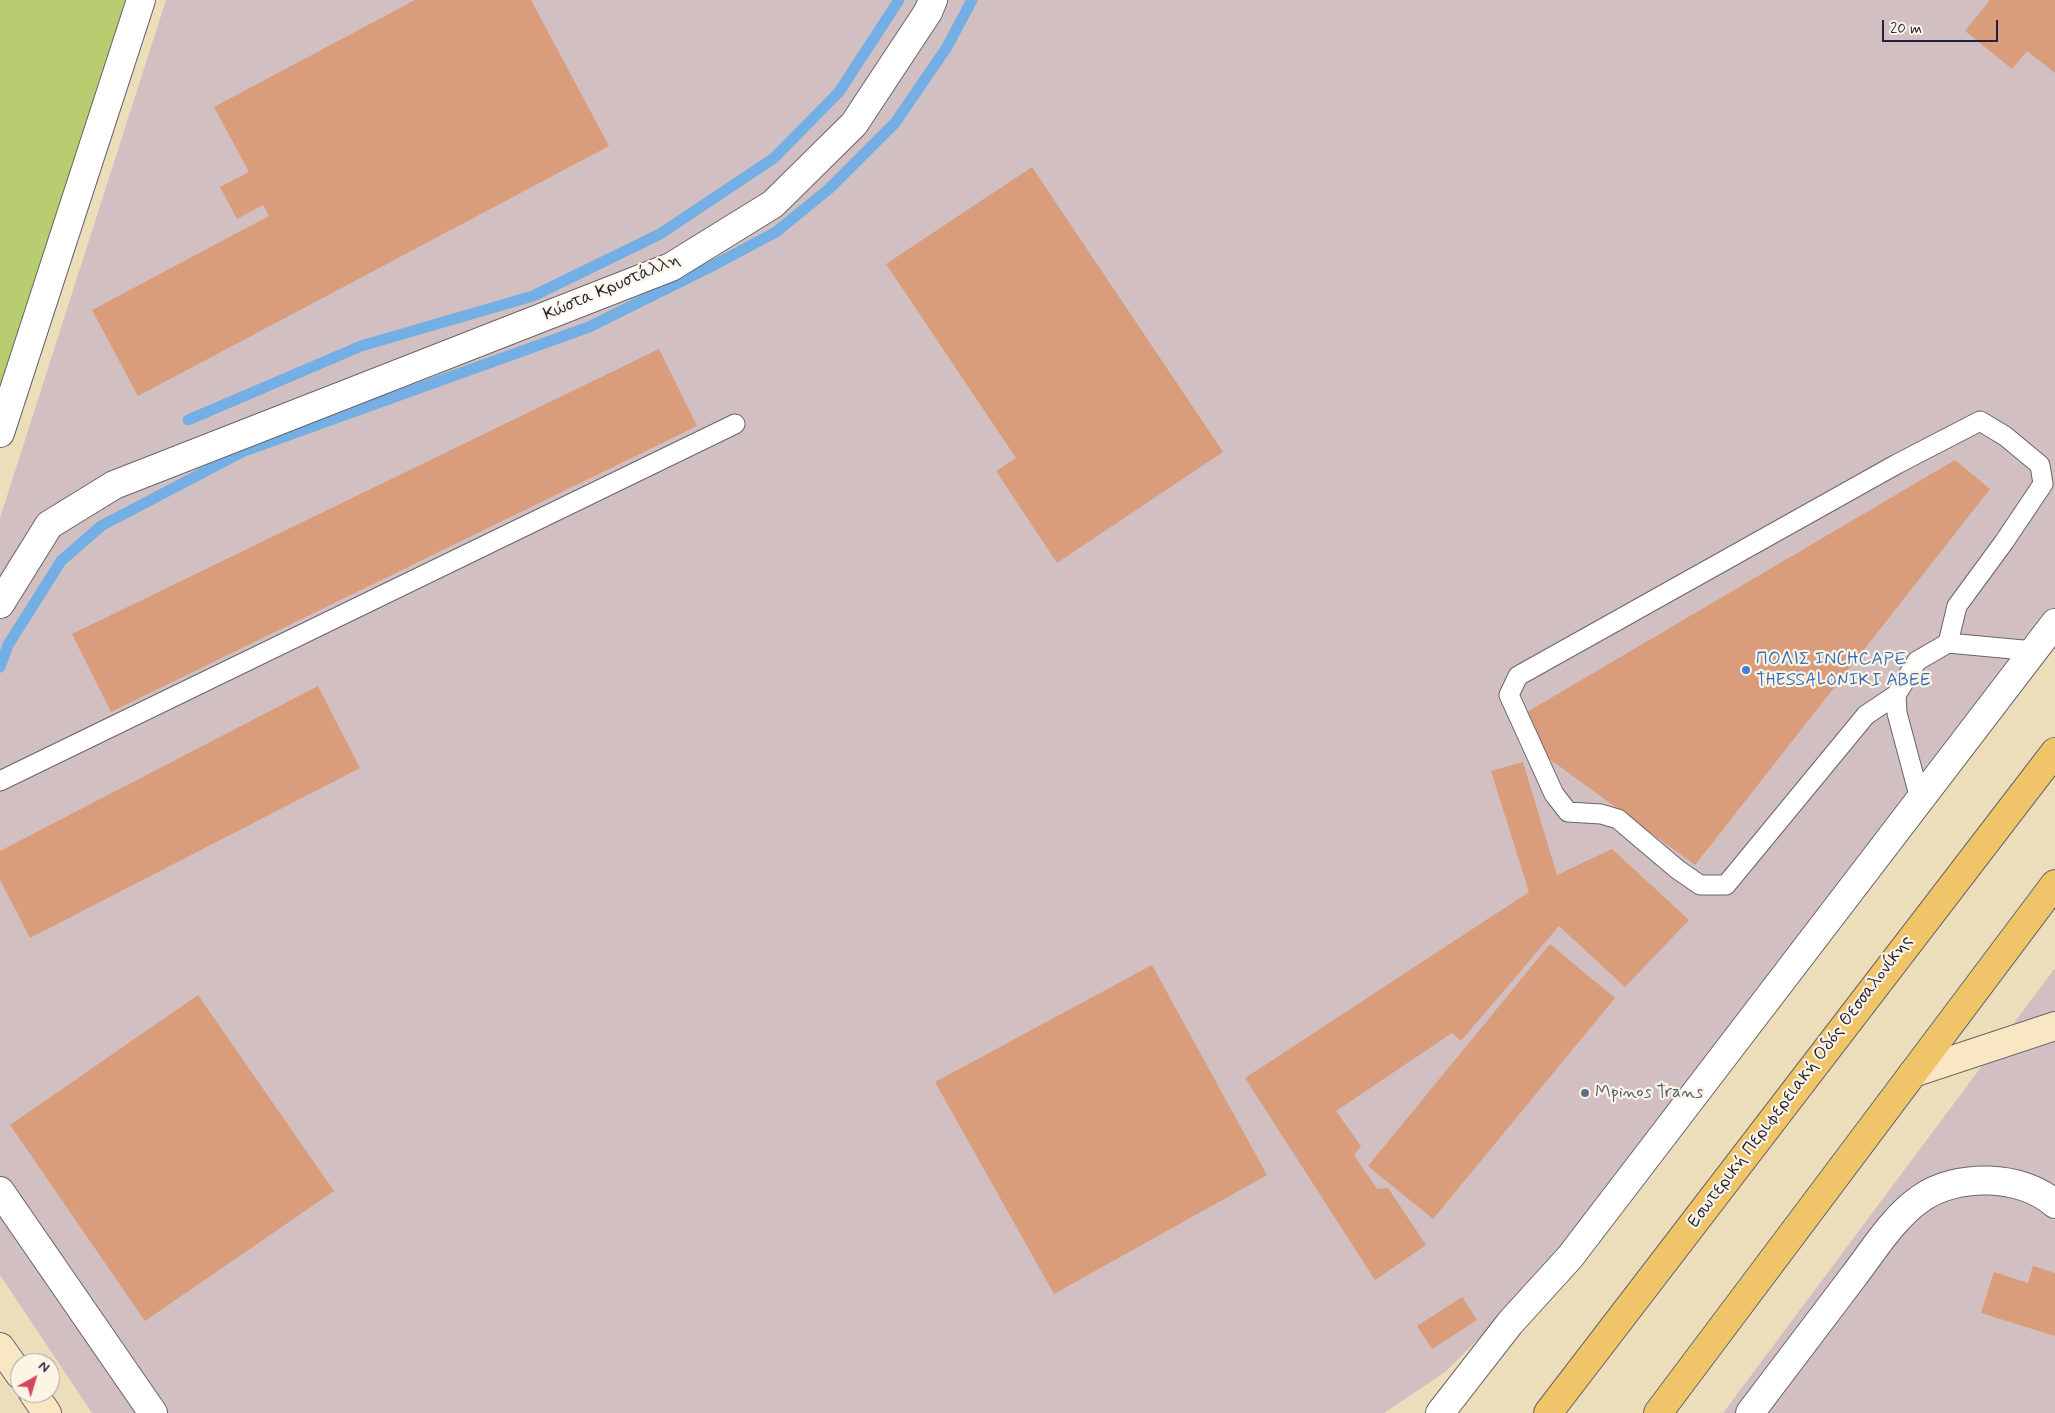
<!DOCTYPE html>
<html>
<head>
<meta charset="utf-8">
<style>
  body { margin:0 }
  #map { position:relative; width:2055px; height:1413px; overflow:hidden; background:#eddebb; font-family:Mynerve,sans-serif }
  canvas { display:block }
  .north { position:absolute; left:10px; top:1353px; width:50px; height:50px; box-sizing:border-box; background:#fcf5e5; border:1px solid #a5a1a1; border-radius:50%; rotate:39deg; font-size:14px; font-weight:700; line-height:20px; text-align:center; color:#22223b }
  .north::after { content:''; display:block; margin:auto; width:18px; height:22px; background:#d1495b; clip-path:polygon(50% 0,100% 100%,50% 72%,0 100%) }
  .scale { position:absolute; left:1882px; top:20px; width:116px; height:22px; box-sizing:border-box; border:2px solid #22223b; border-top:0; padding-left:6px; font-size:15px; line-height:18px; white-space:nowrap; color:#22223b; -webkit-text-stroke:4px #fcf5e5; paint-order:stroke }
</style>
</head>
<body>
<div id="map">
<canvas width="2055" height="1413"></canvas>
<div class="north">N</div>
<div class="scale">20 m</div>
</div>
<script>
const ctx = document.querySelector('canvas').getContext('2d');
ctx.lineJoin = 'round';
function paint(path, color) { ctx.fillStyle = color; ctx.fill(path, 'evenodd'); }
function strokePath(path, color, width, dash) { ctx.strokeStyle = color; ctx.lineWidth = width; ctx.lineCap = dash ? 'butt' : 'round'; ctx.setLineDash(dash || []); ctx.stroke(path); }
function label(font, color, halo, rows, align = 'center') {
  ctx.font = font + ' Mynerve,sans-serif'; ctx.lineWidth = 4.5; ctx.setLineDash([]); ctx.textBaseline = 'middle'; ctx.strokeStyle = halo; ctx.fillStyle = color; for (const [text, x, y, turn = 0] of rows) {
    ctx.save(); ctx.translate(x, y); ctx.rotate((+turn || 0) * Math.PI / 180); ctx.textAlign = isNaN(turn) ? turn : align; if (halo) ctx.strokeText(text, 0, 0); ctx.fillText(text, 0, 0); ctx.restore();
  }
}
const industrial = new Path2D(`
  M166 0H2055V618L1553 1265 1445 1372 1384 1413H92L0 1275V518Z
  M2055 968V1413H1723Z`);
const green = new Path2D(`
  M0 0H137L0 399Z`);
const stream = new Path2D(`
  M188 420 361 346 533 296 660 234 774 158 839 92 899 0
  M0 667 8 645 61 561 101 526 244 451 589 327 716 264 776 232 830 188 895 123 947 47 972 0`);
const building = new Path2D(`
  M415 0H531L609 146 138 396 92 310 269 216 263 205 237 219 220 187 249 172 214 107Z
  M1990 0H2055V73L2027 51 2012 69 1965 31Z
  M1032 167 1223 452 1057 563 996 471 1016 458 886 264Z
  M659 349 697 426 111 712 72 634Z
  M1955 460 1990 489 1695 865 1544 755 1522 715Z
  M318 686 360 768 30 938 0 880V851Z
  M1523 762 1557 875 1612 849 1689 920 1625 987 1559 926 1461 1041 1452 1033 1336 1111 1361 1146 1354 1155 1377 1189 1388 1188 1426 1245 1375 1280 1245 1078 1529 892 1491 771Z
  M1550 944 1615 998 1433 1219 1368 1166Z
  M1152 965 1267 1175 1054 1294 935 1082Z
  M198 995 334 1191 145 1321 10 1125Z
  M2033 1266 2055 1273V1336L1981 1313 1994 1272 2028 1283Z
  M1462 1297 1477 1320 1432 1349 1417 1326Z`);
const lane = new Path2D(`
  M1948 643 1957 606 2004 542 2043 484 2040 465 2005 436 1980 421 1897 464 1518 676 1509 695 1554 794 1568 812 1601 814 1618 819 1677 869 1700 885H1726L1866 715 1896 695 1917 661 1948 643 2034 651
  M1896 695 1897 713 1920 799
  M0 781 735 424`);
const street = new Path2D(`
  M0 433 141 0
  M0 604 49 525 114 485 671 267 773 204 854 124 928 12 933 0
  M0 1191 153 1413
  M1440 1413 1510 1323 1570 1257 2055 623
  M1750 1413C1784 1368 1819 1322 1853 1277 1873 1251 1893 1218 1920 1199 1956 1173 2022 1174 2055 1204`);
const secondary = new Path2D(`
  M1913 1073 2055 1026
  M0 1347 20 1375
  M33 1393 47 1413`);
const highway = new Path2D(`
  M1548 1413 2055 752
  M1658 1413 2055 884`);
const markers = [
  [1746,670,5,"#3f7fe0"],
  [1585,1093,5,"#5c6f8a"]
];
const streetNames = [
  ["Κώστα Κρυστάλλη",612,288,-23],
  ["Εσωτερική Περιφερειακή Οδός Θεσσαλονίκης",1801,1082,-53]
];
const shopNames = [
  ["ΠΟΛΙΣ INCHCAPE",1756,660],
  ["THESSALONIKI ΑΒΕΕ",1756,681]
];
const serviceNames = [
  ["Mpinos Trans",1595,1093]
];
paint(industrial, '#d2bfc1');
paint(green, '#b8cc70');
strokePath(stream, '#73aee4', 11);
paint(building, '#d99d7b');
strokePath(lane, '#696468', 21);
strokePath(street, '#696468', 30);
strokePath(secondary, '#696468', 30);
strokePath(highway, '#696468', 30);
strokePath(lane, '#fff', 19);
strokePath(street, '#fff', 28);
strokePath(secondary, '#f9e7c3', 28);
strokePath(highway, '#f0c469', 28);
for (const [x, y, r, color] of markers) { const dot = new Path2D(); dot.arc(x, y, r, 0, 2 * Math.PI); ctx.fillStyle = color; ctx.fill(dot); strokePath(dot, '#fcf5e5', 2); }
label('18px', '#22223b', '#fcf5e5', streetNames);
label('18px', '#366cbe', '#fcf5e5', shopNames, 'left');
label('18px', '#4e5e75', '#fcf5e5', serviceNames, 'left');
</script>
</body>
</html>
